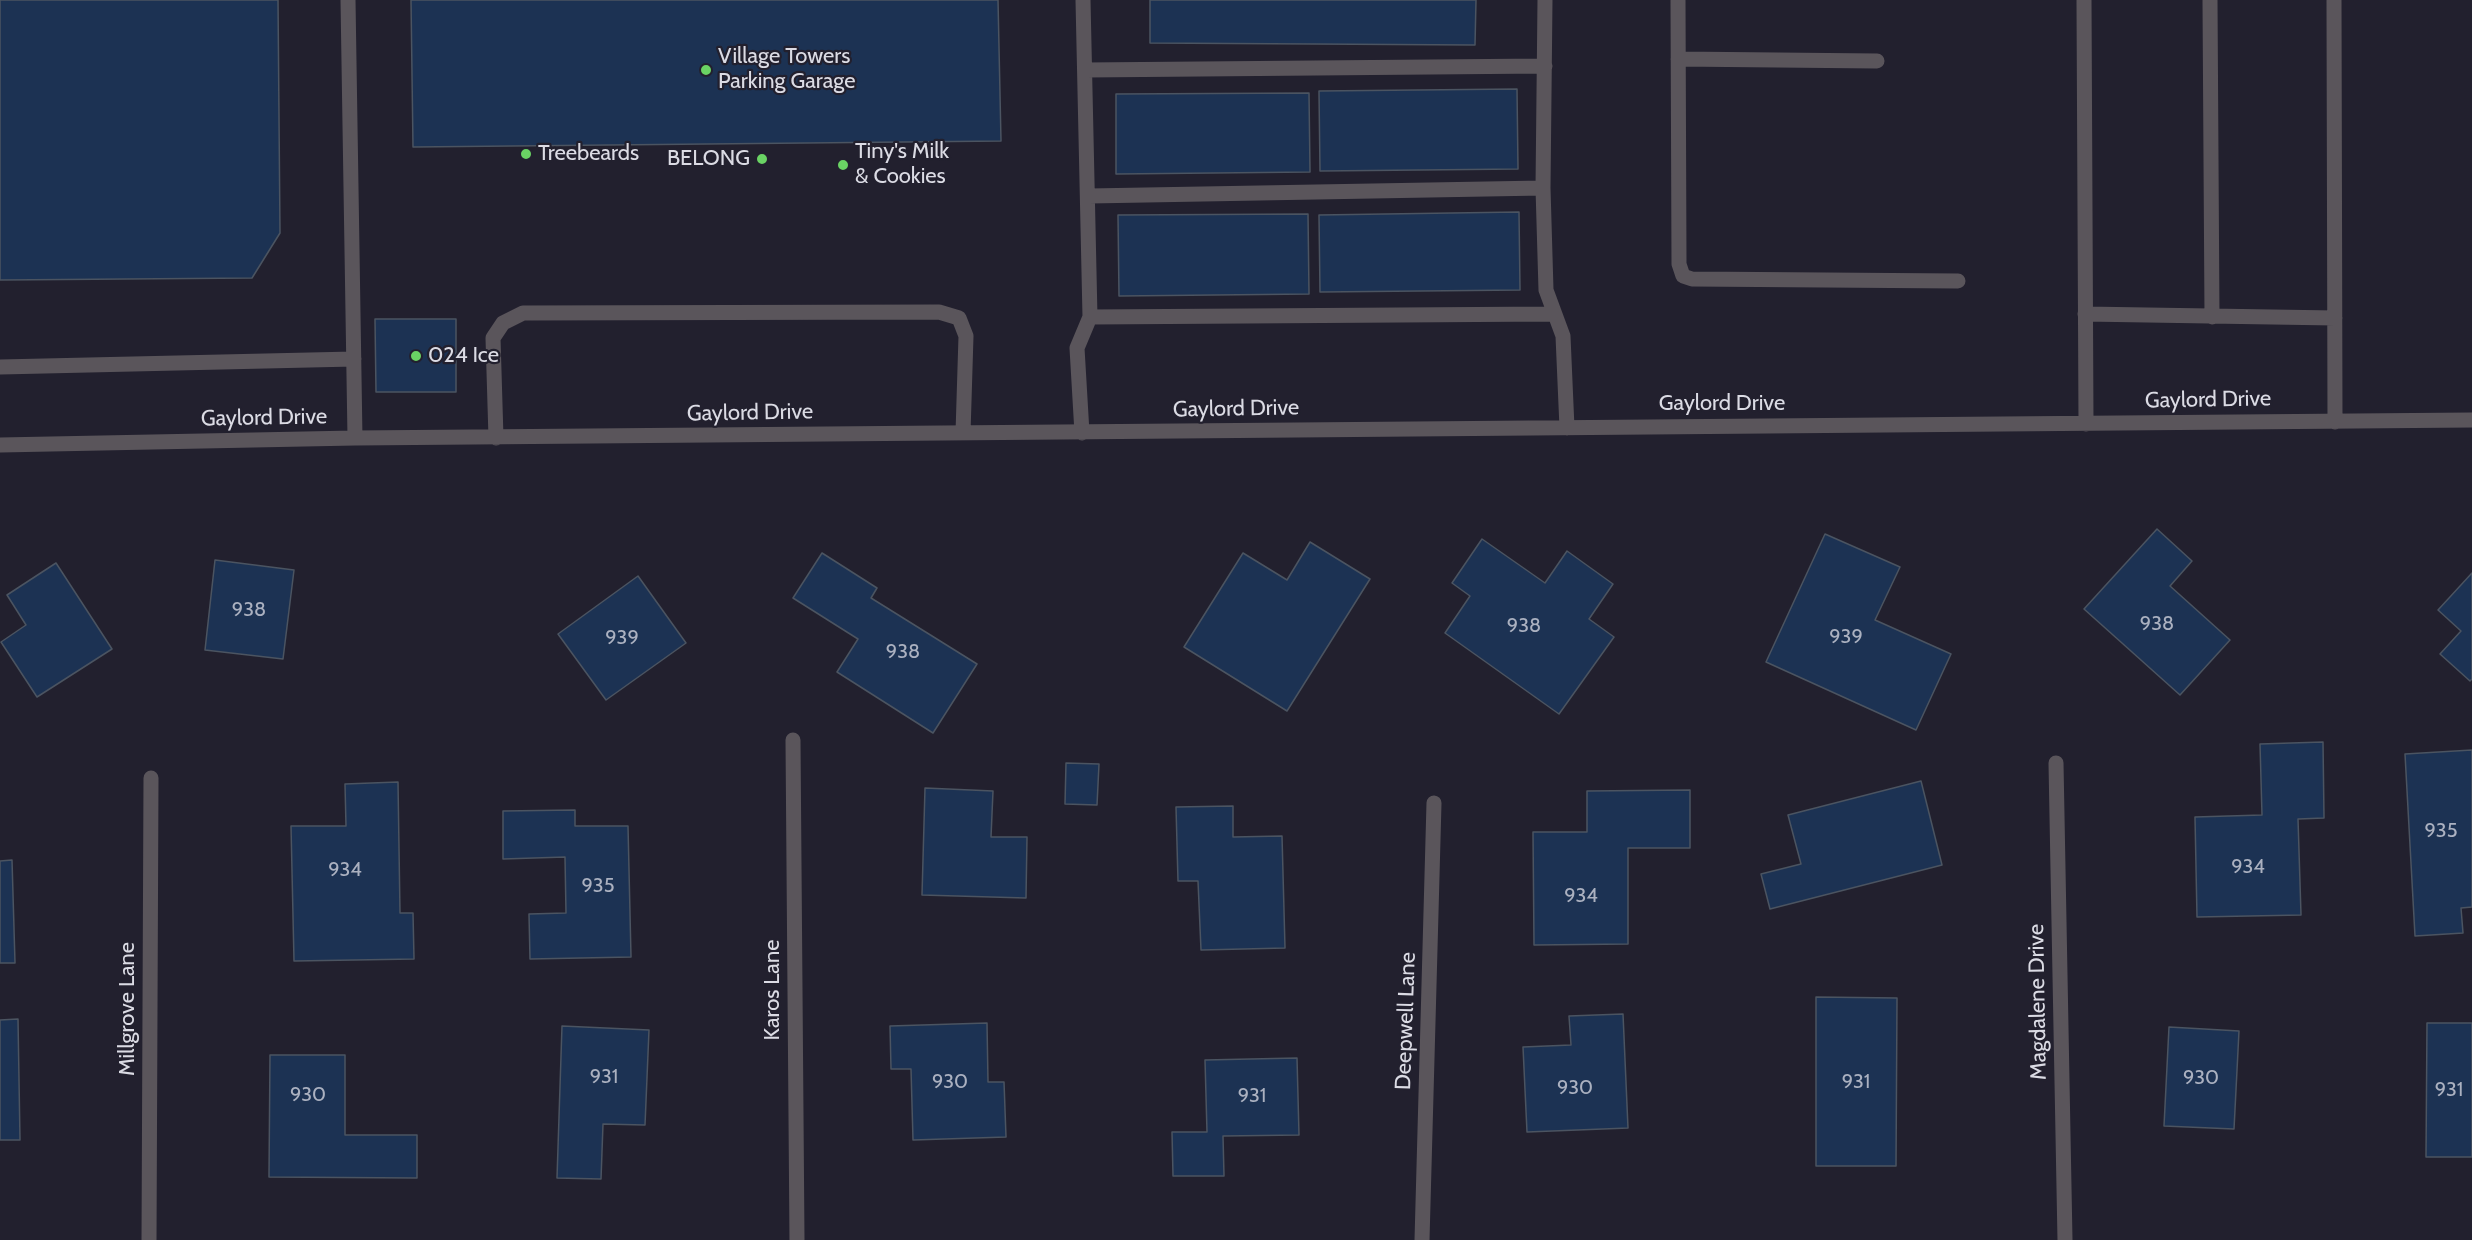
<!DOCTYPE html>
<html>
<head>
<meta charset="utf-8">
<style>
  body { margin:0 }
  canvas { display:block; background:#22202e }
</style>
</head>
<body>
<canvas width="2472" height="1240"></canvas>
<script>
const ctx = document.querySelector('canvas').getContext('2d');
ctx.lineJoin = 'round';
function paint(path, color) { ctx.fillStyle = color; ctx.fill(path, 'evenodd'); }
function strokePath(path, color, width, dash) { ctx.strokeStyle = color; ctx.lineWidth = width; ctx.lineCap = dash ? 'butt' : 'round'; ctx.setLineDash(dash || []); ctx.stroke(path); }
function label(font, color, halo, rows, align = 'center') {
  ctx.font = font + ' Cabin,sans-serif'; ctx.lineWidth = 4.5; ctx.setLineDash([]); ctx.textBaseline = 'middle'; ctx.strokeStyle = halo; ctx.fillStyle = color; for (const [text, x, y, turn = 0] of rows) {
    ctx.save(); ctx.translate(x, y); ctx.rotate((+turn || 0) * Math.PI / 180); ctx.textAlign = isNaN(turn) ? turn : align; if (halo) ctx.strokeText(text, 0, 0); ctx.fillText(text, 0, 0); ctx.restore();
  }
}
const building = new Path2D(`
  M0 0H278L280 233 252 278 0 280Z
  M411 0H998L1001 141 413 147Z
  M1150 0H1476L1475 45 1150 43Z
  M1517 89 1518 169 1320 171 1319 91Z
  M1309 93 1310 172 1116 174V94Z
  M1519 212 1520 290 1320 292 1319 215Z
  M1308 214 1309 294 1119 296 1118 215Z
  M375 319H456V392H376Z
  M2157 529 2192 561 2170 586 2230 640 2180 695 2084 609Z
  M1825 534 1900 567 1875 620 1951 654 1916 730 1766 662Z
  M1482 539 1545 583 1567 551 1613 584 1589 619 1614 637 1559 714 1445 633 1470 596 1452 583Z
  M1310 542 1370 579 1287 711 1184 647 1243 553 1287 580Z
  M822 553 877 588 871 598 977 664 933 733 837 672 858 639 793 598Z
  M215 560 294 570 283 659 205 650Z
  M56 563 112 649 37 697 1 642 26 625 7 595Z
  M2472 573V679L2470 681 2440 654 2461 631 2438 610Z
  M638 576 686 643 606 700 558 634Z
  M2323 742 2324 818 2298 819 2301 915 2197 917 2195 817 2262 815 2260 744Z
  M2472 750V907L2461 908 2463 933 2415 936 2405 754Z
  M1066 763 1099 764 1097 805 1065 804Z
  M1921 781 1942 865 1770 909 1761 874 1801 864 1788 815Z
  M398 782 400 913H413L414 959 294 961 291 826H346L345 784Z
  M925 788 993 791 991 837H1027L1026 898 922 895Z
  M1690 790V848H1628V944L1534 945 1533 832H1587V791Z
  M1233 806V837L1282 836 1285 948 1201 950 1198 881H1178L1176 807Z
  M575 810V826H628L631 957 530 959 529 914 566 913 565 857 503 859V811Z
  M12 860 15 963H0V861Z
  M1816 997 1897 998 1896 1166H1816Z
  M1623 1014 1628 1128 1527 1132 1523 1047 1571 1045 1569 1016Z
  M18 1019 20 1140H0V1020Z
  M987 1023 988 1082H1004L1006 1137 913 1140 911 1069H891L890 1026Z
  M2427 1023H2472V1157H2426Z
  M562 1026 649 1030 645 1125 603 1124 601 1179 557 1178Z
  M2169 1027 2239 1031 2234 1129 2164 1126Z
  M270 1055H345V1135H417V1178L269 1177Z
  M1297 1058 1299 1135 1223 1136 1224 1176H1173L1172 1132H1207L1205 1060Z`);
const minor = new Path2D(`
  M348 0 355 438
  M1545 0 1543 188 1546 290 1563 336 1567 428
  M1678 0 1679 264 1683 276 1692 279 1958 281
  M2084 0 2086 424
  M2210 0 2212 317
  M2334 0 2335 422
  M1678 59 1877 61
  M1085 70 1545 66
  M1089 196 1543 188
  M2085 314 2335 318
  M1090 317 1553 314
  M0 367 354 359
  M1082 433 1077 348 1090 317 1083 0
  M496 438 493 338 503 323 523 313 939 312 959 318 966 336 963 433
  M0 445 355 438 2472 420
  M793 740 797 1240
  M2056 763 2065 1240
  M149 1240 151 778
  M1422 1240 1434 803`);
const markers = [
  [706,70,6,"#6ad364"],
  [526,154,6,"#6ad364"],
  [762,159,6,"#6ad364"],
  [843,165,6,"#6ad364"],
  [416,356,6,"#6ad364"]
];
const numberNames = [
  ["938",249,610],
  ["938",2157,624],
  ["938",1524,626],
  ["939",1846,637],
  ["939",622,638],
  ["938",903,652],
  ["935",2441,831],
  ["934",2248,867],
  ["934",345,870],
  ["935",598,886],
  ["934",1581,896],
  ["931",604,1077],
  ["930",2201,1078],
  ["930",950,1082],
  ["931",1856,1082],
  ["930",1575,1088],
  ["931",2449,1090],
  ["930",308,1095],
  ["931",1252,1096]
];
const poiNames = [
  ["Village Towers",718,57],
  ["Parking Garage",718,82],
  ["Tiny's Milk",855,152],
  ["& Cookies",855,177],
  ["Treebeards",538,154],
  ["BELONG",750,159,"right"],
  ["024 Ice",428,356]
];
const streetNames = [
  ["Gaylord Drive",2208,400,-1],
  ["Gaylord Drive",1722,404],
  ["Gaylord Drive",1236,409,-1],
  ["Gaylord Drive",750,413,-1],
  ["Gaylord Drive",264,418,-1],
  ["Karos Lane",773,990,-90],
  ["Magdalene Drive",2038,1002,-91],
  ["Millgrove Lane",128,1009,-90],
  ["Deepwell Lane",1406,1021,-88]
];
paint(building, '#1c3253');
strokePath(building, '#4b5461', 1.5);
strokePath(minor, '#5a555b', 15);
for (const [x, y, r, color] of markers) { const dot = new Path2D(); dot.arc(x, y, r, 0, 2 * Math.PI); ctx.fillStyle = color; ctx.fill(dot); strokePath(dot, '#22202e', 2); }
label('20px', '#abb1c0', null, numberNames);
label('22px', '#dbdbe4', '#22202e', poiNames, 'left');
label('22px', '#dbdbe4', '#22202e', streetNames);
</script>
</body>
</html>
